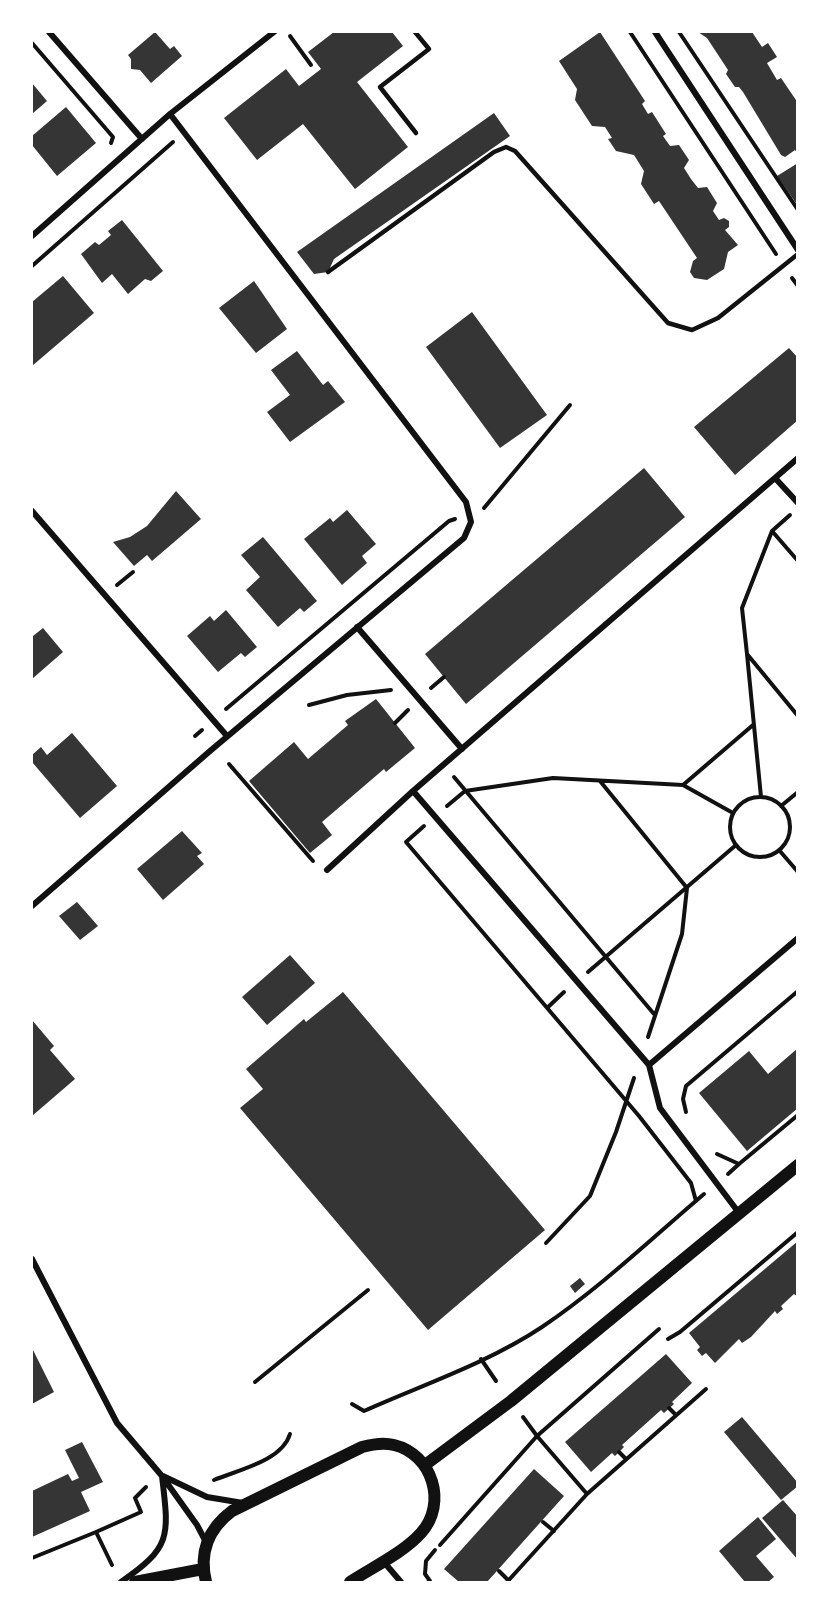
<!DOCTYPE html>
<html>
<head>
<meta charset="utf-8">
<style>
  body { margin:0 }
  #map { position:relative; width:829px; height:1614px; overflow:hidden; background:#fff; font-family:Helvetica,sans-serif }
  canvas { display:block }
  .frame { position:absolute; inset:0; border:33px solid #fff; pointer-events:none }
</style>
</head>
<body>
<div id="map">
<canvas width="829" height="1614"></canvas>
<div class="frame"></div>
</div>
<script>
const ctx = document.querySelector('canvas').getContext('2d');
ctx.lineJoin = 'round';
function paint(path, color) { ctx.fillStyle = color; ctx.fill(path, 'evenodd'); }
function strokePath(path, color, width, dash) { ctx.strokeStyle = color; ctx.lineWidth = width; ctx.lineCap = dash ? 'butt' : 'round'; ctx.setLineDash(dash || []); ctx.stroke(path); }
const building = new Path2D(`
  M155 32 170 49 174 46 182 56 151 83 140 70 131 69V59L128 55Z
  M334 32H392L403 46 357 82 408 147 355 189 303 124 257 160 224 118 286 69 299 86 321 69 308 52Z
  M600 32 645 101 642 104 648 114 652 112 666 134 663 136 670 146 679 145 689 160 684 168 691 179 698 188 707 187 717 203 713 211 719 220 724 218 729 221V227L725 230 738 245 728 252 724 269 707 280 694 278 690 272 693 261 697 258 659 201 654 204 641 184 644 171 634 155 616 151 608 139 612 138 605 127 592 126 575 100 577 89 559 61Z
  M698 32H752L762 47 768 43 777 57 767 63 777 80 781 78 798 103V154L795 150 785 157 781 155 743 92 739 87H735L726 74 728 70 707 38Z
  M32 83 47 101 32 114Z
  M66 107 96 143 57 176 32 145V136Z
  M494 113 510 136 334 259 328 272 314 274 297 252Z
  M798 163V206L777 176Z
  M122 220 163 271 151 281 145 279 128 294 112 274 102 283 81 254 95 242 99 245 111 235 108 231Z
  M63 276 94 313 32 366V302Z
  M254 281 287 329 256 353 219 308Z
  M472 312 547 415 500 448 426 347Z
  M789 348 798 358V420L735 475 694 427Z
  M297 351 323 385 328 381 345 402 290 442 267 412 290 395 271 370Z
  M644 468 685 517 466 704 425 654Z
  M176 491 201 519 152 561 147 555 134 566 113 542 130 537 147 526Z
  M347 510 376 544 362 556 367 563 342 585 304 539 330 518 333 522Z
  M263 537 317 601 304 612 300 608 278 627 246 590 260 577 241 555Z
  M226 610 257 647 245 657 241 653 218 672 187 636 210 616 214 621Z
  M43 628 63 652 32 679V634L33 636Z
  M376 699 415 748 386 772 384 769 322 822 332 835 310 853 249 781 294 742 308 759 348 725 345 721Z
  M72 733 117 786 80 818 32 762V755L41 747 47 755Z
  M182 831 202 853 197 856 204 864 163 900 137 869Z
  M77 902 98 926 80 940 59 916Z
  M290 955 315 983 267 1025 242 997Z
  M343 992 545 1230 428 1330 240 1108 263 1089 246 1069 304 1019 306 1022Z
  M32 1020 54 1046 50 1050 75 1079 32 1116Z
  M798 1048V1108L747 1151 699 1093 749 1051 768 1074Z
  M798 1241V1297L794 1294 781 1306 783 1309 777 1314 775 1311 751 1337 742 1343 739 1339 715 1363 706 1353 702 1356 697 1350 700 1347 689 1333Z
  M580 1278 585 1284 575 1293 570 1286Z
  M32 1348 54 1392 32 1404Z
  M666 1354 692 1383 672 1402 674 1404 664 1413 661 1410 622 1445 624 1447 615 1456 612 1453 591 1472 565 1442Z
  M742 1417 798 1483V1486L781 1500 724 1432Z
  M82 1442 103 1482 81 1492 90 1511 32 1537V1491L68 1474 72 1481 79 1478 65 1450Z
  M534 1469 564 1496 487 1582H459L444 1569Z
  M783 1500 798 1517V1560L762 1518Z
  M758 1517 776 1539 756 1556 774 1577 768 1582H745L719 1551Z`);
const path = new Path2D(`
  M630 32 776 254
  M679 32 798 210
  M290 36 311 65
  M32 43 113 137 111 143
  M32 266 173 142
  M792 278 798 286
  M484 508 570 405
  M772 531 790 515
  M798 561 772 531 742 608 747 654 798 716
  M117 585 133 572
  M747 654 761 797
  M431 688 444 677
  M309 705 347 695 391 690
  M226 709 449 521 455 519
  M395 723 408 710
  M195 736 202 730
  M229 764 313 861
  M454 777 654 1014
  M600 781 687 888 682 934 648 1037
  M683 785 753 725
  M730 827a30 30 0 1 1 60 0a30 30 0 1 1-60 0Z
  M447 806 465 791 553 778 683 785 733 813
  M781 806 798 792
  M424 826 406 842 639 1116 691 1183 696 1201
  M779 850 798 872
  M588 972 736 845
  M547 1008 564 992
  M686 1112 683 1099 686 1086 798 991
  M717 1154 739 1164 798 1115
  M728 1174 739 1164
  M546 1243 590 1196 616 1132 634 1078
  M668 1339 680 1332 798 1232
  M481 1359 496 1381
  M255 1382 368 1290
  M352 1404 364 1411C422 1385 488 1363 542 1327 600 1288 651 1239 704 1194
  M669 1408 676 1415
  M619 1452 626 1459
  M214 1480C238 1470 282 1461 290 1434
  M587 1494 706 1389
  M543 1522 554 1531
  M440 1545 537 1436 523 1417
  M32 1558 96 1532
  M112 1565 96 1532 141 1512 135 1498 146 1487
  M499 1571 509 1581
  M428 1582 430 1581 425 1574 426 1561 435 1550
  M507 1582 587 1494 537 1436 659 1329`);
const service = new Path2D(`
  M415 32 429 49 380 87 416 133
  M328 272 494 152 506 147 515 151 668 323 692 330 718 318 798 254`);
const minor = new Path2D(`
  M49 32 142 139
  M655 32 798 250
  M32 236 170 114 274 32
  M798 458 413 791 649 1065 798 938
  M775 478 798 503
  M32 511 227 736
  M357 627 462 749
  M327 870 413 791
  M32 906 210 751 464 538 471 522 466 502 170 114
  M649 1065 660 1108 739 1213
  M32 1259 117 1423 162 1476 197 1525 206 1542
  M163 1476 207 1497 243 1503
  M383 1561 401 1582
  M121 1582C172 1547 169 1536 162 1476`);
const secondary = new Path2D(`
  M425 1465 511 1401 798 1165
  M135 1582 203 1569
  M206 1582C199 1553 208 1529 232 1511L362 1447C373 1444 383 1442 394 1445 432 1454 448 1503 421 1533 403 1553 373 1567 350 1582`);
paint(building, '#353535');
strokePath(path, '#111', 4);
strokePath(service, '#111', 4.5);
strokePath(minor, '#111', 6);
strokePath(secondary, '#111', 12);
</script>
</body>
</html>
